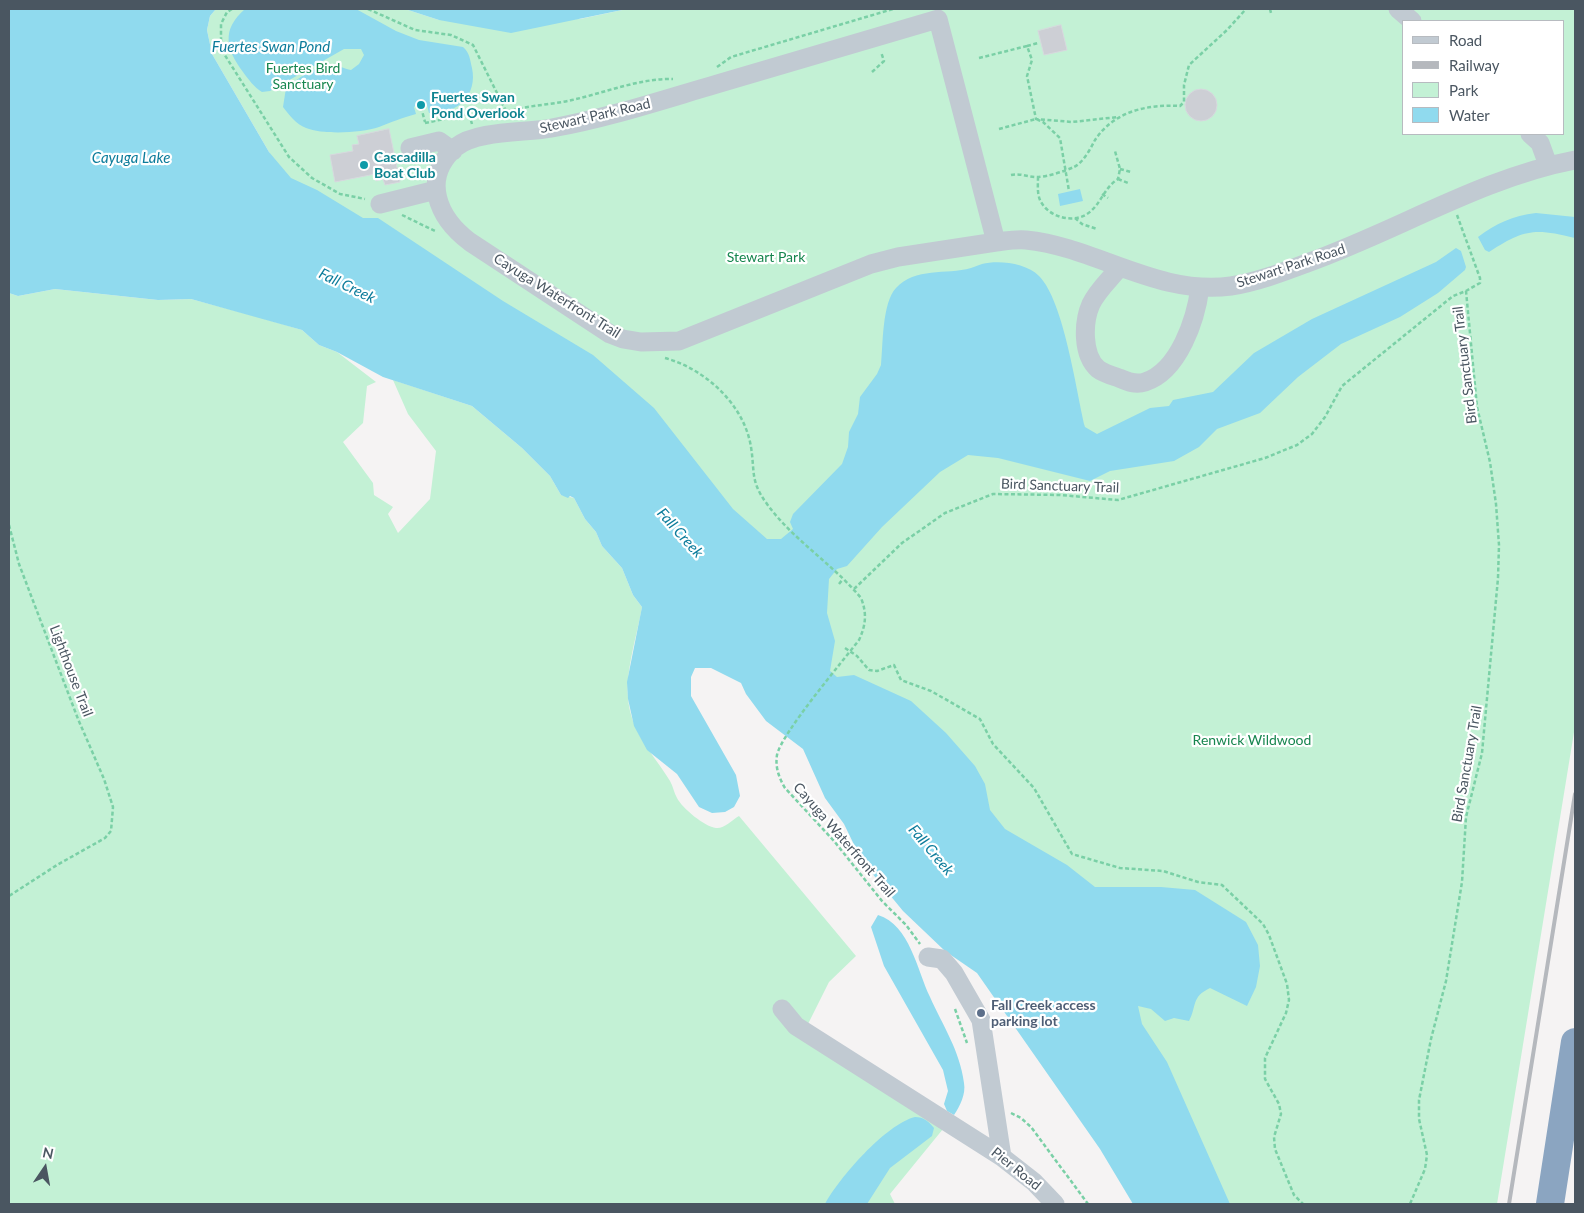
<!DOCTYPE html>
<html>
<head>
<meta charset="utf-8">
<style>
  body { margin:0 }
  #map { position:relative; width:1584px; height:1213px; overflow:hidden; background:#f5f3f3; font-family:Lato,sans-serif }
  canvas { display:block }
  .frame { position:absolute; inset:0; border:10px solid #4a5661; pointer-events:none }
  .legend { position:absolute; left:1402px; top:20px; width:162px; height:115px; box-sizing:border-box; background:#fff; border:1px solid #b7bbc0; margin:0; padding:6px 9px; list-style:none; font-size:15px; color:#4a5661 }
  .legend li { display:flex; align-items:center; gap:10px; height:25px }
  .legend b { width:25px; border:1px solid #b7bbc0 }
  .north { position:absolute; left:20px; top:1143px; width:50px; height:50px; -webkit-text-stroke:4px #fff; paint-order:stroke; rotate:12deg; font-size:14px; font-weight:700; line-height:20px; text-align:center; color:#4a5661 }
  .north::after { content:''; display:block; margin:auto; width:18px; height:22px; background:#4a5661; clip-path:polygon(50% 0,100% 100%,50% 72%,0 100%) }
</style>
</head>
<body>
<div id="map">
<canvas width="1584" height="1213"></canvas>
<div class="frame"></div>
<ul class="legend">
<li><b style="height:6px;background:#c1cad2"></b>Road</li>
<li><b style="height:6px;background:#b5b8bd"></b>Railway</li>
<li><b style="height:14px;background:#c3f1d5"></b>Park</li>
<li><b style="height:14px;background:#90daee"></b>Water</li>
</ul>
<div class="north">N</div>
</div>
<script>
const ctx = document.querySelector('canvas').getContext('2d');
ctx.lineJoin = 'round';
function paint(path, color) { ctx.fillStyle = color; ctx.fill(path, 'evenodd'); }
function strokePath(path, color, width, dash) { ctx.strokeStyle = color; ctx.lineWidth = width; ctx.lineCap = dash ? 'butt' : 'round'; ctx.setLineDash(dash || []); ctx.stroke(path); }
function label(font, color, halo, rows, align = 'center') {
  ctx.font = font + ' Lato,sans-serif'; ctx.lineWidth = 4.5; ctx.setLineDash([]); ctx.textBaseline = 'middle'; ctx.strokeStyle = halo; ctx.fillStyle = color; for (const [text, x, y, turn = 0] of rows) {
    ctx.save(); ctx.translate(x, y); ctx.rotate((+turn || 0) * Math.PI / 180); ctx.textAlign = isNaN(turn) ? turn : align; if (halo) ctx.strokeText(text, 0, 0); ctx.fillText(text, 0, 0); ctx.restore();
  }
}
const green = new Path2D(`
  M216 9H405L439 20 580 19 627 9H1575V726L1497 1204H1181L749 614 319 272 269 152 212 54 207 30 210 16ZM1403 21H1563V134H1403Z
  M55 289 158 300 191 299 258 317 302 330 319 345 337 352 376 382 367 386 363 423 343 442 373 483 374 495 393 507 388 514 398 533 430 499 436 451 408 414 393 380 472 406 522 448 550 476 561 495 574 498 585 519 596 532 602 546 622 568 633 595 642 607C637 636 626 668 628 697 630 732 653 753 670 781 673 786 674 793 677 798 682 808 705 827 716 828 724 829 732 820 739 816L856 956 829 982 804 1032 943 1129 890 1194 895 1204H9V293L18 296Z`);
const water = new Path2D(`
  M9 9H216L210 16 207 30 212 54 269 152 291 178 317 190 363 218H378L503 301 593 355 654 408 733 509 767 539H781L793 529 790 522 793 514 842 464 848 447 849 432 858 414 860 397 877 374 881 365C883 345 882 303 896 288 915 267 946 275 971 268 975 267 978 265 982 264 999 260 1026 263 1039 276 1064 301 1076 390 1085 427L1097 434 1150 408 1169 406 1173 400 1213 392 1254 353 1312 319 1436 262 1456 248 1461 251 1466 267 1465 270 1438 293 1400 317 1341 344 1298 377 1260 413 1217 429 1199 447 1174 461 1110 471 1090 481 998 458 968 455 940 472 882 527 847 566 837 569 829 579 827 613 835 641 830 671 837 677 854 675 911 701 946 733 975 766 985 784 990 810 1005 829 1067 865 1095 887H1161L1195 890 1246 922 1258 945 1260 966 1256 987 1247 1006 1210 988C1191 997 1197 1006 1189 1021L1174 1018 1165 1021 1151 1009 1138 1006 1142 1024 1167 1062 1230 1204H1133L1100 1149 977 973 945 951 903 911 862 861 844 824 825 798 803 749 766 721 746 694 741 683 711 668H695L691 677V696L736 775 740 796 734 807 725 812 712 813 699 807 677 774 647 750 634 726 628 699 627 682 642 607 633 595 622 568 602 546 596 532 585 519 574 498 570 496 568 498 561 495 550 476 522 448 472 406 383 377 337 352 319 345 302 330 191 299 158 300 55 289 18 296 9 293Z
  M245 9H356L396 31 419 40 463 47C470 53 470 60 472 68 478 96 456 115 429 113L427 105 423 103 417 104 414 107 416 114C402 118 391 122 379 127 361 133 324 135 306 128 296 124 289 115 283 107L286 88C297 79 314 67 328 65 335 64 344 69 351 70L359 64 364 55 361 49H344L270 91 262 92C255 88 248 79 243 72 226 49 221 30 245 9Z
  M405 9H627L511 33 439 20Z
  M1080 189 1083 201 1060 206 1058 194Z
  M1536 213 1575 217V238C1535 228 1524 229 1489 252L1485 250 1478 237C1497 223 1512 216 1536 213Z
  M878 915C910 925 917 970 930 997 943 1026 960 1051 964 1083 966 1094 960 1106 954 1115L947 1111 944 1104 948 1091 943 1070 884 966 871 927Z
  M915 1117C924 1117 928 1121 934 1128L932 1136 890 1168 867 1204H825C839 1178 886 1124 915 1117Z`);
const building = new Path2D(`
  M1061 25 1067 50 1044 55 1038 31Z
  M1185 105a16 16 0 1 1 32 0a16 16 0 1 1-32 0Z
  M389 129 400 182 385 185 383 179 376 181 375 174 335 182 330 155 353 151 352 145 359 144 357 136Z`);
const path = new Path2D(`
  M232 9 227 12 221 24V49L289 157 312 178 340 194 365 199
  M368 9 415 30 451 35 473 45 506 111
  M1270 9 1271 13
  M1027 46 1038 43
  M979 58 1027 46 1032 60 1027 76 1036 119 1072 122 1118 117
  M717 67 731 57 893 9
  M872 72 884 61 881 52
  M421 107 425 122
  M494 117C518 105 546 106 572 100 604 93 640 78 673 79
  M425 123 469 114 472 124
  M999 129 1036 119 1043 122 1060 138 1069 191
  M1120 169 1131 172
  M1011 175C1020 173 1028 177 1037 177 1047 177 1065 171 1074 167 1084 162 1090 149 1095 140 1114 111 1148 104 1180 106L1184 102V85L1189 65 1227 30 1246 9
  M1038 177C1038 184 1037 193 1040 200 1048 218 1076 225 1091 211 1102 201 1105 187 1118 179L1120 169 1115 151
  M1118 179 1128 183
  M1102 194 1108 198
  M402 215 435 231
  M1457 215 1480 278V283L1466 291
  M1075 218 1082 224 1097 229
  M665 358C705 369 744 404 751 447 755 472 750 481 767 504 793 540 833 564 861 598 867 613 866 625 859 640 843 661 781 734 777 755 775 767 779 778 785 788L834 841 882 901 906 925 920 944
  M9 525 19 564 78 719 104 779 113 807 111 831 105 838 57 865 9 896
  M839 584 843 579
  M854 589 902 543 945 513 993 494 1060 495 1118 500 1265 458 1297 445 1312 434 1325 417 1342 386 1453 296 1466 291 1477 407 1490 462 1496 504 1499 545 1498 578 1482 753 1466 817 1462 882 1446 981 1431 1039 1419 1100V1119L1427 1155 1425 1169 1410 1204
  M845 648 857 656 869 670 877 671 894 665 901 680 931 691 980 719 993 744 1034 788 1072 854 1120 868 1163 871 1198 882 1222 885 1263 924 1269 935 1287 984 1289 1000 1286 1013 1265 1058V1079L1279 1104 1281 1114 1274 1137 1275 1149 1294 1195 1303 1204
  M955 1009 967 1043
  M1011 1113 1021 1118 1031 1127 1088 1204`);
const minor = new Path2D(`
  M1398 9 1412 21
  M938 19 996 242 898 257 871 264 679 341 641 342 623 339 610 334 470 242C438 218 420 178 456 147 477 130 526 133 552 128 608 118 662 100 717 84 790 63 864 41 938 19Z
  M1530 134 1540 143 1548 165
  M410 148 439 141 453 151
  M380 204 436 190
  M996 242C1005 241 1016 239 1026 240 1096 247 1157 296 1231 286 1257 282 1283 272 1307 263 1397 231 1481 178 1575 160
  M1119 268C1110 279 1097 291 1091 304 1083 322 1082 355 1098 369 1103 373 1113 376 1119 378 1128 382 1136 385 1145 382 1179 371 1196 319 1200 287
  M928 957 942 959 954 973 981 1020 1002 1157
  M782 1009 796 1026 1002 1157 1034 1182 1055 1204`);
const highway = new Path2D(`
  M1550 1204 1575 1042`);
const rail = new Path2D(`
  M1509 1204 1575 794`);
const markers = [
  [421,105,5,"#0f9aa8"],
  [364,165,5,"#0f9aa8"],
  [981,1013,5,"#5c6f8a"]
];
const parkNames = [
  ["Fuertes Bird",303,68],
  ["Sanctuary",303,84],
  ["Stewart Park",766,257],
  ["Renwick Wildwood",1252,740]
];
const cultureNames = [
  ["Fuertes Swan",431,97],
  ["Pond Overlook",431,113],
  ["Cascadilla",374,157],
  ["Boat Club",374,173]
];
const streetNames = [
  ["Stewart Park Road",595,116,-13],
  ["Stewart Park Road",1291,266,-18],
  ["Cayuga Waterfront Trail",557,296,32],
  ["Bird Sanctuary Trail",1465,365,-97],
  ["Bird Sanctuary Trail",1060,486,2],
  ["Lighthouse Trail",71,671,69],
  ["Bird Sanctuary Trail",1467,764,-80],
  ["Cayuga Waterfront Trail",844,840,49],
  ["Pier Road",1016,1169,39]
];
const serviceNames = [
  ["Fall Creek access",991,1005],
  ["parking lot",991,1021]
];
const waterNames = [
  ["Fuertes Swan Pond",271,47],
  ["Cayuga Lake",131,158],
  ["Fall Creek",347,286,26],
  ["Fall Creek",680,533,48],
  ["Fall Creek",931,850,50]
];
paint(green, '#c3f1d5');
paint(water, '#90daee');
paint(building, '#cdcfd5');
strokePath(building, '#d7d9de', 1);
strokePath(path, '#7ad0a6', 2.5, [4, 2.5]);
strokePath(minor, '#c1cad2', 19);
strokePath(highway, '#8ba5c1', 28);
strokePath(rail, '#b5b8bd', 4);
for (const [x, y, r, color] of markers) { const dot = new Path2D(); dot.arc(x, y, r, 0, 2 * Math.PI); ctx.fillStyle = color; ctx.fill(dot); strokePath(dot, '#fff', 2); }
label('14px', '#17864f', '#fff', parkNames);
label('bold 14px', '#0d838f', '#fff', cultureNames, 'left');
label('14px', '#4a5661', '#fff', streetNames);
label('bold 14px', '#4e5e75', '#fff', serviceNames, 'left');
label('italic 15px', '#0c7c9b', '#fff', waterNames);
</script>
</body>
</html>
